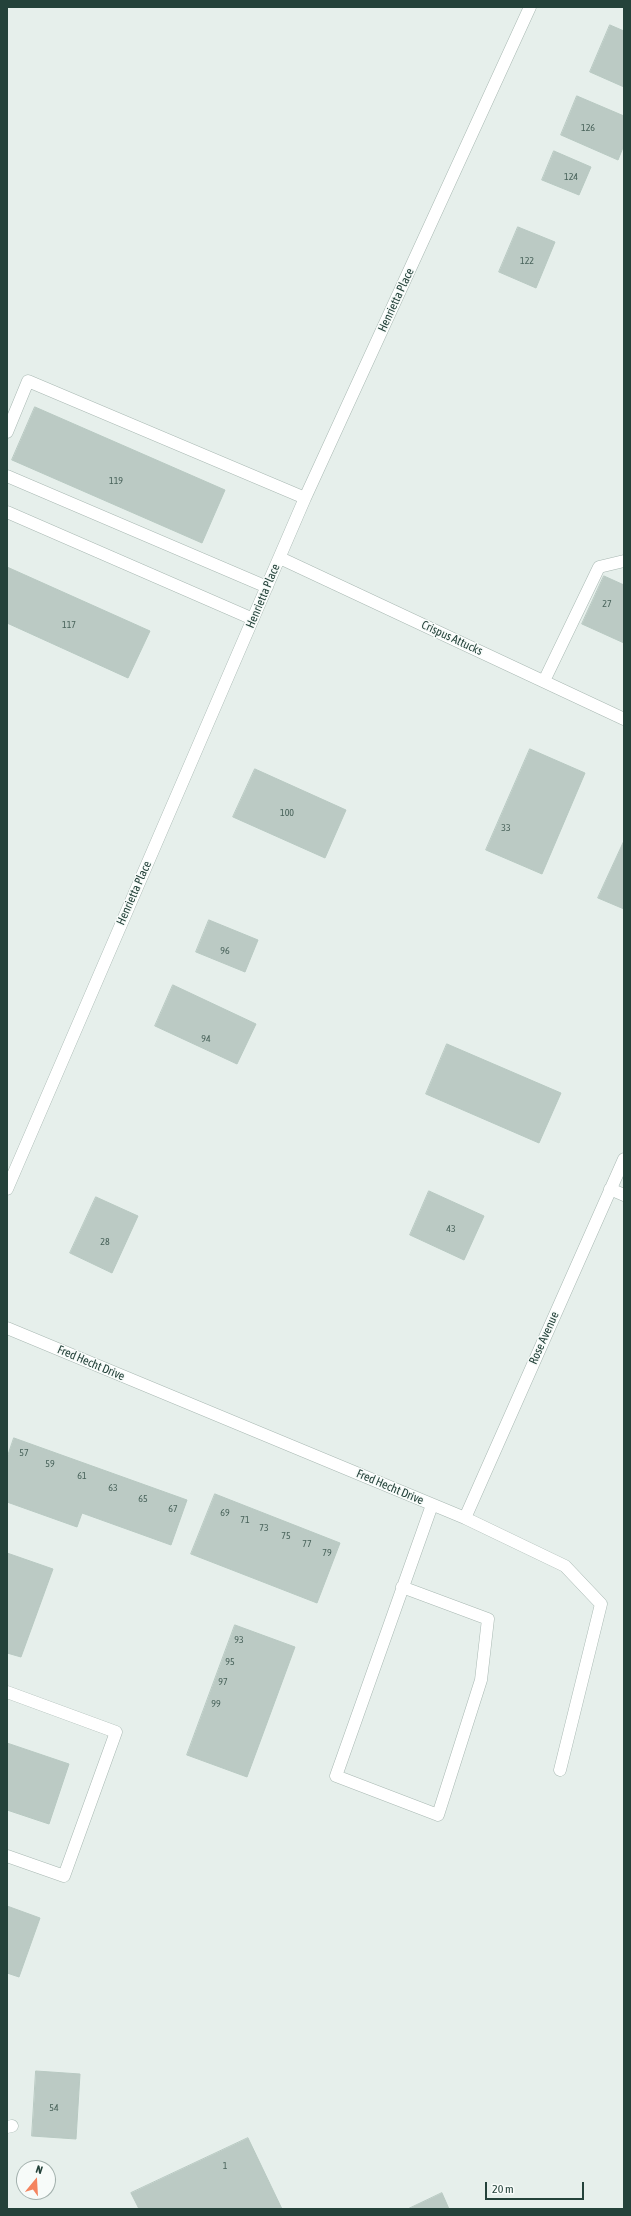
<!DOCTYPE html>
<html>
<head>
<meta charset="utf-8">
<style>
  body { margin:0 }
  #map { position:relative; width:631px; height:2216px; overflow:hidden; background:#e6efeb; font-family:"Asap Condensed",sans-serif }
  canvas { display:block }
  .frame { position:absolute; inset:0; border:8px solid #24423a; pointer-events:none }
  .north { position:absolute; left:16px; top:2160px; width:40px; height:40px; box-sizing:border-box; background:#f7fbf9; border:1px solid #a3b1ad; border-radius:50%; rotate:18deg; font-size:11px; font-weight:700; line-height:16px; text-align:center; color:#24423a }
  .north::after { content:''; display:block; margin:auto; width:14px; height:18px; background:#f4845f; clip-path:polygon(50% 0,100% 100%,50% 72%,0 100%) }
  .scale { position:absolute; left:485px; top:2182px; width:99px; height:18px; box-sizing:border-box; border:2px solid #24423a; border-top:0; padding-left:5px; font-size:12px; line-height:14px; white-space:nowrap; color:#24423a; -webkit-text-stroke:3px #f7fbf9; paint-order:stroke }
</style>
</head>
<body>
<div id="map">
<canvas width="631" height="2216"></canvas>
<div class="frame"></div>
<div class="north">N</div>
<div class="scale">20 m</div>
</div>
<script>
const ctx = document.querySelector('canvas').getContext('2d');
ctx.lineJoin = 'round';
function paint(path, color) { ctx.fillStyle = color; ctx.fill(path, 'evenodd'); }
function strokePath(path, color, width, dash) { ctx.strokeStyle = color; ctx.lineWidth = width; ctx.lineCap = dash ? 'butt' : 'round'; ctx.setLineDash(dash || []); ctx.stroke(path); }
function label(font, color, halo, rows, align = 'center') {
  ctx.font = font + ' "Asap Condensed",sans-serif'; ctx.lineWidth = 3; ctx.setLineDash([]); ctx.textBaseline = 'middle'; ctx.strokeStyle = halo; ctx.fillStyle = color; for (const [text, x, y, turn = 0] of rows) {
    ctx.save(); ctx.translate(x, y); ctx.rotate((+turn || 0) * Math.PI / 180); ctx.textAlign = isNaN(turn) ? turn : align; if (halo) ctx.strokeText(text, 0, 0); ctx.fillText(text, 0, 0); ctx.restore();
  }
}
const building = new Path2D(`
  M610 25 624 31V87L590 72Z
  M577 96 624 116V145L618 160 561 135Z
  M554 151 591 167 579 195 542 180Z
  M518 227 555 242 536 288 499 272Z
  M35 407 225 490 202 543 12 460Z
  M7 567 150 631 128 678 7 623Z
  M604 576 624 585V643L582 624Z
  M530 749 585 773 542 874 486 850Z
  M255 769 346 810 325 858 233 817Z
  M624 841V909L598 898Z
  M209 920 258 940 245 972 196 952Z
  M173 985 256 1024 237 1064 155 1026Z
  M447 1044 561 1093 539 1143 426 1094Z
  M429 1191 484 1216 464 1260 410 1235Z
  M96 1197 138 1216 112 1273 70 1253Z
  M14 1438 187 1500 171 1545 82 1513 77 1527 7 1502V1458Z
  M215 1494 340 1543 317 1603 191 1554Z
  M7 1553 53 1569 21 1657 7 1653Z
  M235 1625 295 1647 247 1777 187 1755Z
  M7 1743 69 1764 49 1824 7 1810Z
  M7 1906 40 1918 19 1977 7 1973Z
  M36 2071 80 2074 76 2139 32 2136Z
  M248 2138 282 2209H139L131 2193Z
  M442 2193 449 2209H408Z`);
const minor = new Path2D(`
  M7 432 28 381 305 498
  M7 476 267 587
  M7 512 253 619
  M280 558 624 719
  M544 681 599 567 624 561
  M7 1189 305 498 530 7
  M610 1189 624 1195
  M7 1328 465 1518 565 1566 601 1604 560 1770
  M465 1518 624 1159
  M402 1587 488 1619 481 1680 438 1815 336 1776 432 1505
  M7 1692 116 1732 64 1876 7 1856
  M7 2127 12 2126`);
const numberNames = [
  ["126",588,128],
  ["124",571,177],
  ["122",527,261],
  ["119",116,481],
  ["27",607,604],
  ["117",69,625],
  ["100",287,813],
  ["33",506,828],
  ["96",225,951],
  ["94",206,1039],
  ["43",451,1229],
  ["28",105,1242],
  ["57",24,1453],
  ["59",50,1464],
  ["61",82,1476],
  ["63",113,1488],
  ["65",143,1499],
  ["67",173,1509],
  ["69",225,1513],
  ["71",245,1520],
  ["73",264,1528],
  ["75",286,1536],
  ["77",307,1544],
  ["79",327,1553],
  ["93",239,1640],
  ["95",230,1662],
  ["97",223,1682],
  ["99",216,1704],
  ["54",54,2108],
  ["1",225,2166]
];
const streetNames = [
  ["Henrietta Place",396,300,-65],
  ["Henrietta Place",263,596,-67],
  ["Crispus Attucks",452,638,25],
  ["Henrietta Place",134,893,-66],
  ["Rose Avenue",544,1338,-66],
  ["Fred Hecht Drive",91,1363,23],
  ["Fred Hecht Drive",390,1487,23]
];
paint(building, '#bbcac4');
strokePath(building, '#b8c9c2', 1);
strokePath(minor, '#a8b8b2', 13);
strokePath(minor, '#fff', 12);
label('10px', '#4a645c', null, numberNames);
label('12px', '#24423a', '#f7fbf9', streetNames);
</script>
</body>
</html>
